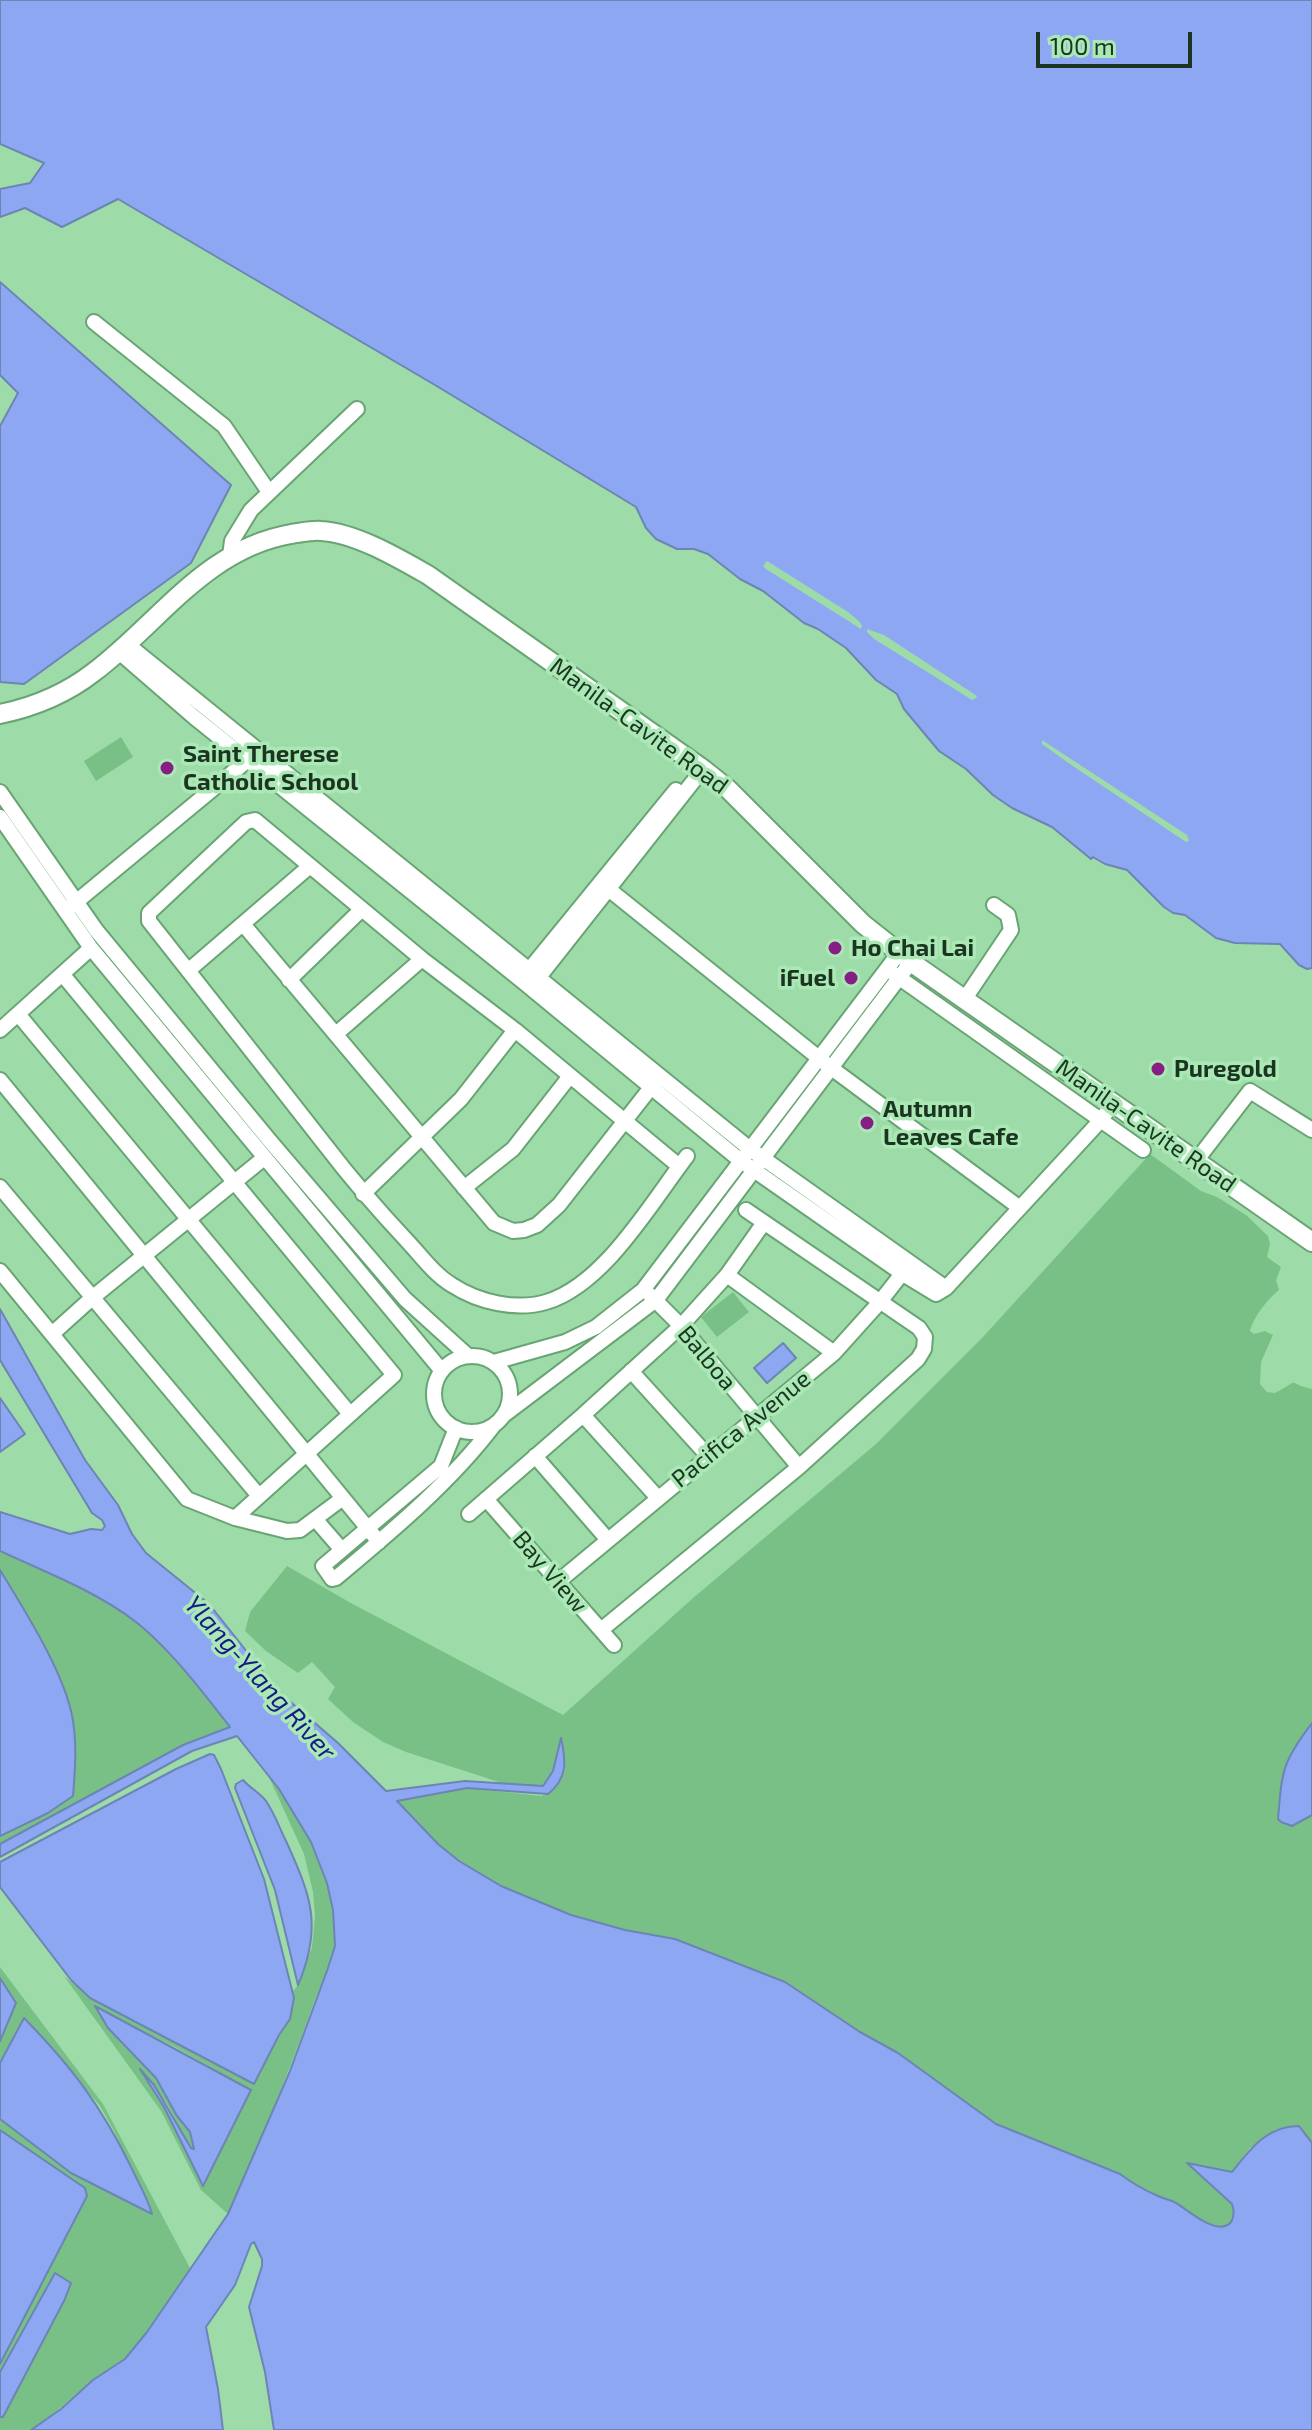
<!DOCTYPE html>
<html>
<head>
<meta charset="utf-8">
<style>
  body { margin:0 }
  #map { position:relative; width:1312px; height:2430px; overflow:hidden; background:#9ddca8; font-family:"Exo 2",sans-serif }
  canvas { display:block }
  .scale { position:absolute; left:1036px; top:32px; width:156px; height:36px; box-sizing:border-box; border:4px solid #1c3521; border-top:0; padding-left:10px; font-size:24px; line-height:28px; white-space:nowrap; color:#1c3521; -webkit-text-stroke:6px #aae9b5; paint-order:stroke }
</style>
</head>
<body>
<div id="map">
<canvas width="1312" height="2430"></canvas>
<div class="scale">100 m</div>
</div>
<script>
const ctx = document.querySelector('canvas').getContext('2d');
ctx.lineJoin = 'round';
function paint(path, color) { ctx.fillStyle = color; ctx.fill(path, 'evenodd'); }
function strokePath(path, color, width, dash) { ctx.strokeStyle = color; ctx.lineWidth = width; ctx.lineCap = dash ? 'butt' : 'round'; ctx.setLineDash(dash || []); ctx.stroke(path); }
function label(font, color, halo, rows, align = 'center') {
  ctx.font = font + ' "Exo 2",sans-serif'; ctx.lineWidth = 7; ctx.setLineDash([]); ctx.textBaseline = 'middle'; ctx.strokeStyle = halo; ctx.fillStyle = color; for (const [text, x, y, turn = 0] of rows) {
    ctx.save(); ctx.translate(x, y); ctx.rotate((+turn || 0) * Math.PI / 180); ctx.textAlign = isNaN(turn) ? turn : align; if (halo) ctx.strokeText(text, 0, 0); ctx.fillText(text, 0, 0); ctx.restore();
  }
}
const green = new Path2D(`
  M121 737 133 757 96 781 84 761Z
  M1150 1154 1201 1191 1217 1197 1246 1215 1268 1236 1270 1244 1267 1257 1281 1267 1276 1280 1279 1290C1268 1299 1254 1316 1250 1331L1254 1334 1265 1331 1273 1335 1261 1362 1260 1384 1267 1392 1275 1393C1304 1377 1284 1383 1312 1389V1723L1297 1743 1292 1826 1312 1815V2143L1299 2126 1250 2148 1232 2172 1188 2163 1232 2204C1234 2210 1236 2216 1231 2222 1218 2238 1187 2209 1176 2203 1171 2200 1164 2199 1158 2196 1144 2190 1132 2183 1120 2174L996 2124 898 2053 860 2032 785 1982 675 1939 625 1930 571 1915 501 1886 459 1861 438 1844 397 1801 467 1788 542 1796C568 1774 568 1773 561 1740L553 1771 543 1786 505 1784 406 1752 383 1742 353 1722 328 1699 335 1687 312 1662 298 1673 266 1651 245 1631 250 1612 287 1566 349 1602 563 1715 693 1598 876 1444 982 1338Z
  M733 1292 749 1312 717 1337 701 1317Z
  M0 1551C46 1572 96 1591 136 1622 172 1651 202 1692 230 1727L183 1745 0 1844V1836L48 1813 73 1796 74 1735 72 1714 62 1685 42 1642 0 1570Z
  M268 1775C304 1820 338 1881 335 1942 333 1964 320 1984 313 2005 288 2076 258 2145 228 2214L201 2190 161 2111 64 1976 90 1998 254 2084 279 2035 290 2019 293 1991 298 1985 312 1947 315 1916 313 1892 304 1854ZM96 2008 175 2047 251 2090 212 2167 192 2165 164 2107 143 2073 167 2104 191 2149H194L190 2132 177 2116 156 2078 121 2043Z
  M0 1967 103 2104 190 2268 147 2332 125 2359 83 2388 38 2427 31 2430H0V2417H3L65 2299 71 2282 55 2273 0 2372V2364L87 2196 84 2188 0 2130V2119L71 2173 151 2214 114 2131 100 2106 24 2018 0 2063V2041L16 2004 0 1978Z`);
const water = new Path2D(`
  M0 0H1312V968L1307 969 1299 965 1280 944 1235 943 1216 938 1185 915 1173 913 1164 907 1127 870 1105 864 1093 857 1091 859 1052 827 1012 808 993 795 966 769 939 751 904 709 897 694 876 680 846 648 818 629 804 623 763 591 740 579 708 554 694 549H677L656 539 646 528 636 507 435 385 118 199 62 227 25 208 0 217V189L30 183 44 163 0 144Z
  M0 282 231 485 191 563 24 684 0 682V426L18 393 0 375Z
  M0 1309 85 1460 118 1505 132 1534 146 1553 209 1604 279 1692 338 1743 386 1791 465 1781 543 1786 553 1771 561 1738C566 1761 568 1778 548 1794L467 1788 397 1801 438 1844 459 1861 501 1886 571 1915 625 1930 675 1939 785 1982 860 2032 898 2053 996 2124 1120 2174C1132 2183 1144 2190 1158 2196 1164 2199 1171 2200 1176 2203 1187 2209 1218 2238 1231 2222 1235 2216 1234 2210 1232 2204L1187 2163 1232 2172C1251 2148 1267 2126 1299 2126L1312 2143V2430H274L265 2372 249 2307 262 2266V2259L254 2242 251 2244 235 2285 206 2327 218 2389 223 2430H31L61 2409 93 2380 125 2359 147 2332 228 2214 290 2071 328 1968 335 1946 333 1910 327 1883 311 1842 279 1789 237 1736 192 1751 0 1857V1844L183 1745 230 1727C203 1692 170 1649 136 1622 96 1591 45 1572 0 1551V1512L70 1534 91 1529 102 1530 105 1526 102 1520 92 1513 0 1360Z
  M783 1343 796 1358 767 1383 754 1368Z
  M0 1398 25 1434 0 1452Z
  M0 1570C25 1611 66 1675 73 1721 77 1746 75 1772 73 1796L48 1813 0 1836Z
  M1312 1723V1815L1292 1826 1281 1822 1278 1819C1282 1771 1282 1762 1312 1723Z
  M210 1754 214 1755 221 1769 264 1879 294 1998 290 2019 279 2035 254 2084 90 1998 71 1980 0 1887V1862L176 1769Z
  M243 1780C250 1788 260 1793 266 1801 275 1814 279 1827 286 1841 311 1896 323 1926 298 1985L275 1890 235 1788 236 1784Z
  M0 1978 16 2003 0 2041Z
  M95 2006 251 2090 203 2186 164 2107 140 2069 154 2085 191 2148 194 2149 190 2132 177 2116 156 2078 108 2028Z
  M24 2018C72 2067 102 2107 132 2169 139 2184 148 2199 152 2214L71 2173 0 2119V2063Z
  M0 2130 85 2188 87 2196 0 2364Z
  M55 2273 71 2283 65 2299 3 2417H0V2372Z`);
const pier = new Path2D(`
  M767 561 848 612 859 621 862 626 861 629 766 569 763 566Z
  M867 629 884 635 977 696 976 698 972 700 929 673 874 639 867 632Z
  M1042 740 1187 835 1189 841 1186 842 1067 762 1042 744Z`);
const minor = new Path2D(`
  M94 322 224 426 269 492
  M230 556 232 541 251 510 357 409
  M127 644 750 1149 946 1288
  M119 652 194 717 521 980 741 1161 903 1274 936 1294 946 1288 1101 1120 1113 1103
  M0 792 96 930 270 1141 405 1299 468 1356
  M0 817 91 948 442 1371
  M601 883 830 1067 1020 1208
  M70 907 255 754
  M243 924 494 1223 513 1231 524 1230 537 1225 559 1205 656 1081
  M189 970 310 866
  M894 974 1143 1150
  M63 975 394 1375 235 1518
  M525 975 676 790
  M289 980 362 909
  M536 981 703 769
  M964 1000 1011 930 1008 915 994 905
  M18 1014 350 1414
  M0 1030 91 948
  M336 1034 422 959
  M0 1080 379 1542
  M1196 1161 1250 1091 1312 1130
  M679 1166 515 1030 422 959 255 820 246 822 149 913V921C208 995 267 1071 326 1146 352 1180 379 1211 409 1243 422 1257 435 1275 452 1285 478 1302 516 1311 546 1302 604 1285 651 1203 687 1156
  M0 1187 259 1496
  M464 1188 513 1149 570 1076
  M363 1194 461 1099 515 1030
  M0 1271 187 1499 235 1518 287 1531 300 1530 343 1498
  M727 1275 834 1353
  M650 1295 681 1326 799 1467
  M52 1334 92 1298 264 1158
  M434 1394a38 38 0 1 1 76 0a38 38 0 1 1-76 0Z
  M494 1362 565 1342 596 1327 643 1290 899 953
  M631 1371 708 1456
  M504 1415 656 1300 911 962
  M583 1415 658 1498
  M456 1428 441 1466 323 1566 332 1579 336 1578C392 1531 450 1483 494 1425
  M535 1456 608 1540
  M486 1499 614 1645
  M469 1514 583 1415 681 1326 727 1275 763 1224
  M316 1520 342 1550
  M559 1581 834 1353 879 1303 908 1266
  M601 1630 799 1467 918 1359 924 1349 925 1337 919 1328 746 1210`);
const major = new Path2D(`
  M0 714C34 707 67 693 94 672 159 623 205 549 291 534 300 533 312 530 321 531 356 533 398 558 428 575L703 769 728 789 863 924 911 962 1312 1242`);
const markers = [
  [167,768,8,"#871e84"],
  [835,948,8,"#871e84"],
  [851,978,8,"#871e84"],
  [1158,1069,8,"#871e84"],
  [867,1123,8,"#871e84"]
];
const streetNames = [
  ["Manila-Cavite Road",639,726,36],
  ["Manila-Cavite Road",1146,1126,35],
  ["Balboa",707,1358,50],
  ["Pacifica Avenue",741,1429,-39],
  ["Bay View",550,1572,49]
];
const poiNames = [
  ["Saint Therese",183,754],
  ["Catholic School",183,782],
  ["Ho Chai Lai",851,948],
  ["iFuel",835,978,"right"],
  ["Puregold",1174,1069],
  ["Autumn",883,1109],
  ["Leaves Cafe",883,1137]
];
const waterNames = [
  ["Ylang-Ylang River",260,1678,48]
];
paint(green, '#79c087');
paint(water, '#8ea7f3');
strokePath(water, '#6c85b4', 2);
paint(pier, '#9ddca8');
strokePath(minor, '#69a574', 18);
strokePath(major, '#69a574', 22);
strokePath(minor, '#fff', 14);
strokePath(major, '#fff', 18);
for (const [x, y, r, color] of markers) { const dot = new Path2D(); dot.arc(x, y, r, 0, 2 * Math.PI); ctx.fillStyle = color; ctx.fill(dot); strokePath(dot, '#aae9b5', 3); }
label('24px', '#1c3521', '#aae9b5', streetNames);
label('bold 24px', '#1c3521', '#aae9b5', poiNames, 'left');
label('italic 26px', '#161b86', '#aae9b5', waterNames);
</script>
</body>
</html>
